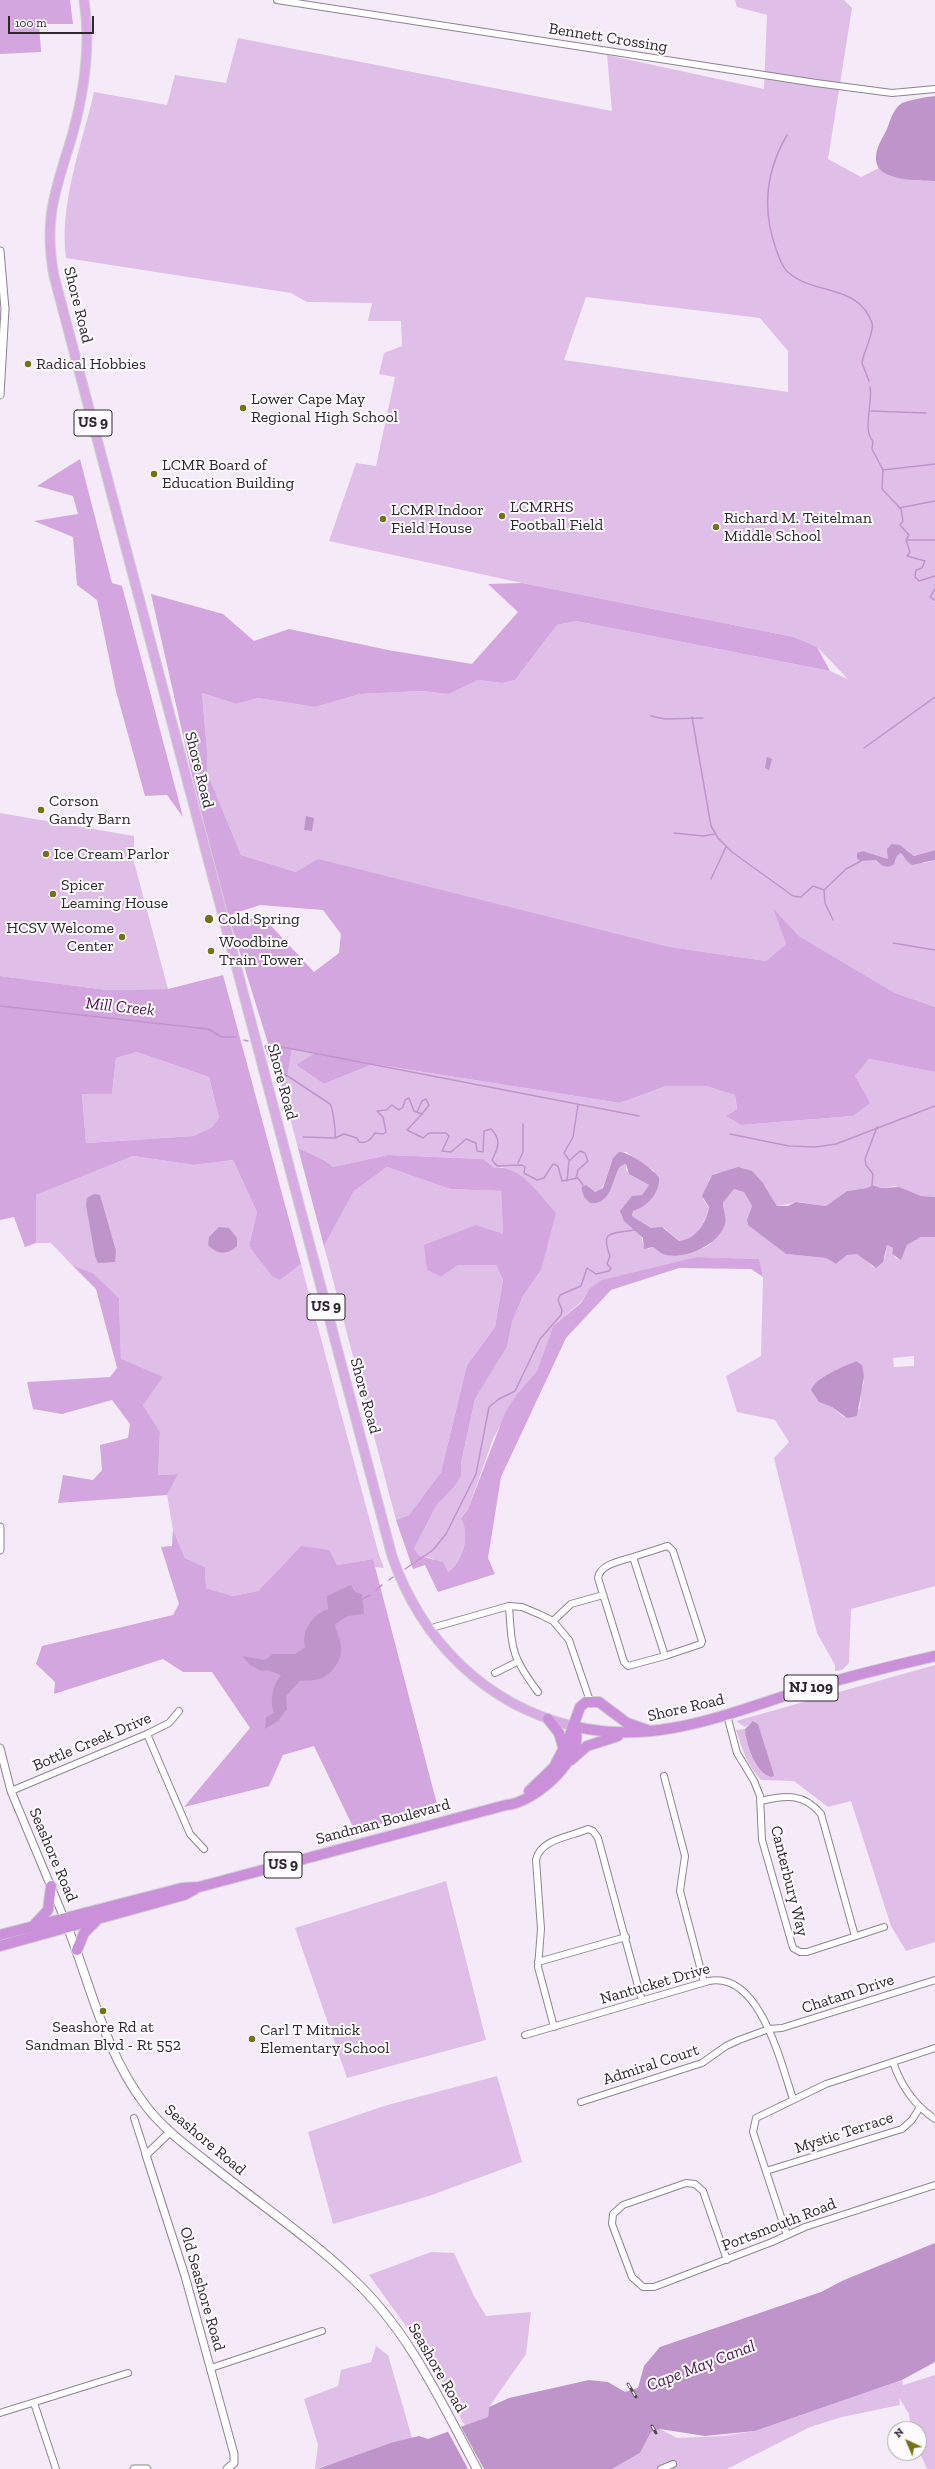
<!DOCTYPE html>
<html>
<head>
<meta charset="utf-8">
<style>
  body { margin:0 }
  #map { position:relative; width:935px; height:2469px; overflow:hidden; background:#f5eaf8; font-family:"Zilla Slab",serif }
  canvas { display:block }
  .north { position:absolute; left:887px; top:2421px; width:40px; height:40px; box-sizing:border-box; background:#fdfbfd; border:1px solid #aaa7aa; border-radius:50%; rotate:316deg; font-size:11px; font-weight:700; line-height:16px; text-align:center; color:#2d282e }
  .north::after { content:''; display:block; margin:auto; width:14px; height:18px; background:#747216; clip-path:polygon(50% 0,100% 100%,50% 72%,0 100%) }
  .scale { position:absolute; left:8px; top:16px; width:86px; height:18px; box-sizing:border-box; border:2px solid #2d282e; border-top:0; padding-left:5px; font-size:12px; line-height:14px; white-space:nowrap; color:#2d282e; -webkit-text-stroke:3px #fdfbfd; paint-order:stroke }
</style>
</head>
<body>
<div id="map">
<canvas width="935" height="2469"></canvas>
<div class="north">N</div>
<div class="scale">100 m</div>
</div>
<script>
const ctx = document.querySelector('canvas').getContext('2d');
ctx.lineJoin = 'round';
function paint(path, color) { ctx.fillStyle = color; ctx.fill(path, 'evenodd'); }
function strokePath(path, color, width, dash) { ctx.strokeStyle = color; ctx.lineWidth = width; ctx.lineCap = dash ? 'butt' : 'round'; ctx.setLineDash(dash || []); ctx.stroke(path); }
function label(font, color, halo, rows, align = 'center') {
  ctx.font = font + ' "Zilla Slab",serif'; ctx.lineWidth = 4; ctx.setLineDash([]); ctx.textBaseline = 'middle'; ctx.strokeStyle = halo; ctx.fillStyle = color; for (const [text, x, y, turn = 0] of rows) {
    ctx.save(); ctx.translate(x, y); ctx.rotate((+turn || 0) * Math.PI / 180); ctx.textAlign = isNaN(turn) ? turn : align; if (halo) ctx.strokeText(text, 0, 0); ctx.fillText(text, 0, 0); ctx.restore();
  }
}
const green = new Path2D(`
  M735 0H844L852 8 828 159 861 177 881 167 935 180V850L914 856 907 850 891 844 888 847V859L866 852 857 856 859 860H876L879 864 895 862 897 856 901 853 906 859 925 863 935 860V1007L895 993 799 936 774 909 786 944 766 961 670 947 385 876 296 872 241 855 207 772V750L202 693 236 704 258 698 315 707 360 694 421 691 449 694 478 680 502 683 515 680 557 625 576 621 830 671 848 679 817 647 794 637 522 583 329 541 356 463 376 466 395 377 379 374 384 353 402 346 401 321H368L372 303 307 302 291 293 66 258C59 203 82 145 94 92L167 105 175 75 226 83 238 38 612 111 607 55 764 89 767 15 737 7ZM586 297 760 318 788 351V392L564 360Z
  M0 813 134 836V862L168 989 107 990 0 976Z
  M292 1049 316 1054 296 1065 324 1084 373 1064 620 1103 666 1086H706L735 1095 737 1109 726 1116 741 1125 853 1116 855 1076 869 1059 935 1072V1197L921 1196 895 1186 881 1188 871 1185 867 1188 847 1191 826 1206 799 1202 777 1206 765 1186 722 1172 714 1174 710 1178 703 1199 709 1208C705 1223 695 1240 679 1241L664 1228H651L632 1216 633 1211C639 1209 640 1207 644 1204 659 1192 658 1190 654 1171L626 1152C608 1151 610 1179 601 1189L594 1192 585 1185 581 1188 584 1197 591 1203 622 1165 626 1164V1170L631 1175 649 1185 642 1195 621 1214C626 1226 644 1232 643 1245L648 1249 653 1247 664 1254H678L704 1248 710 1244 725 1221 723 1203 734 1189 744 1191 752 1206 747 1223 786 1254 826 1258 836 1264C840 1262 842 1257 847 1255 858 1250 866 1260 873 1267L885 1257 887 1245 893 1248 892 1254 897 1259 904 1252 907 1245 921 1237H935V1586L851 1609 849 1663 842 1670 835 1671V1665L817 1633 774 1458 789 1442 775 1420 737 1412 726 1376 761 1356 763 1277 758 1259 697 1257 589 1289 581 1302 553 1326 537 1371 517 1394 493 1439 468 1509 461 1517C470 1536 464 1559 448 1572L432 1558 420 1556 414 1549 436 1506 455 1486 461 1476V1463L475 1399 507 1347 512 1322 523 1296 541 1270 503 1167 495 1168 483 1159 388 1155 333 1167 324 1160 298 1148 284 1095ZM914 1356V1366L894 1367 893 1358ZM856 1361 864 1382 861 1390 860 1408 844 1417 832 1407 824 1377Z
  M137 1052 209 1077 219 1118 212 1127 194 1136 86 1143 82 1093 112 1094 116 1058Z
  M133 1156 194 1165 233 1160 257 1212 249 1246 280 1280 301 1264 379 1555 384 1568 375 1567 373 1559 337 1565 301 1546 258 1591 233 1596 206 1588 205 1567 185 1558 173 1530 167 1495 177 1474 158 1475 160 1432 143 1405 121 1359 119 1298 93 1273 72 1265 51 1243H36V1195Z
  M387 1167 450 1189 501 1191 503 1234 427 1270 441 1277 458 1265H496L503 1280 495 1327 467 1365 441 1472 409 1515 396 1520 324 1246 354 1191Z
  M935 1665V1942L906 1951 891 1926 851 1801 828 1807 794 1781 761 1780C747 1766 742 1748 736 1730L745 1729 754 1760 755 1721 745 1727 736 1721Z
  M446 1881 486 2040 347 2078 295 1928Z
  M497 2076 522 2162 429 2196 333 2224 308 2132 384 2106Z
  M431 2252 454 2253 474 2296 486 2316 531 2312 526 2354 489 2407 488 2417 465 2426 426 2354 369 2275Z
  M376 2346 388 2355 412 2438 315 2469 318 2445 304 2399 338 2386 341 2370 371 2362Z
  M935 2375V2469H927L919 2451V2429H911L909 2414 899 2398 900 2405 842 2417 810 2427 727 2469H612L640 2453 651 2432 660 2429 677 2438 723 2436 755 2431 902 2380 903 2385Z`);
const forest = new Path2D(`
  M0 0H70L73 24H39L41 52 0 54Z
  M80 459 112 583 122 586 183 817 167 795 145 796 116 691 97 600 77 585 73 537 34 521 78 514 73 496 37 486Z
  M522 583 794 637 817 647 830 671 576 621 557 625 515 680 502 683 478 680 449 694 421 691 360 694 315 707 258 698 236 704 202 693 207 750V772L241 855 296 872 318 859 670 947 766 961 786 944 773 908 799 936 895 993 935 1007V1072L869 1059 855 1076 870 1103 853 1116 741 1125 726 1116 737 1109 735 1095 706 1086H666L620 1103 373 1064 324 1084 296 1065 315 1053 292 1049 284 1095 231 924 262 916 314 972 339 953 341 934 323 910 260 905 227 916 191 771 151 594 223 614 254 641 289 629 388 650 472 664 518 612 488 584Z
  M223 975 301 1264 280 1280 272 1276 249 1246 257 1212 233 1160 194 1165 133 1156 36 1195V1243L25 1247 14 1217 0 1220V976L107 990 168 989ZM137 1052 209 1077 219 1118 212 1127 194 1136 86 1143 82 1094H112L116 1058Z
  M298 1148 324 1160 333 1167 388 1155 483 1159 495 1168C521 1165 540 1196 556 1213L541 1270 523 1296 512 1322 507 1347 475 1399 461 1463V1476L455 1486 436 1506 414 1549 420 1556 443 1562 448 1572C464 1560 470 1535 461 1518L468 1509 505 1413 517 1394 537 1371 553 1326 581 1303 589 1289 602 1280 697 1257 759 1259 763 1277 751 1269 679 1268 611 1290 566 1338 501 1477 488 1558 495 1574 438 1592 425 1565 413 1569 396 1520 409 1515 441 1472 467 1365 495 1327 503 1280 496 1265H458L441 1277 427 1270 424 1245 476 1225 503 1234 501 1191 450 1189 387 1167 354 1191 324 1246Z
  M72 1265 93 1273 119 1298 121 1359 163 1377 143 1405 160 1432 158 1475 178 1474 167 1495 58 1503 63 1475 93 1480 102 1470 100 1445 128 1438 130 1424 112 1400 62 1414 33 1409 27 1382 110 1377 117 1368 96 1289Z
  M173 1530 185 1558 205 1567 206 1588 233 1596 258 1591 301 1546 329 1550 337 1565 373 1559 438 1808 355 1831 314 1746 283 1755 269 1786 184 1807 250 1728 212 1672H183L163 1659 54 1694 55 1682 36 1664 42 1646 173 1615 179 1604 161 1547 172 1546Z`);
const water = new Path2D(`
  M935 96V181C921 180 877 182 876 160 875 149 882 139 887 129 890 121 894 107 902 103 910 100 926 97 935 96Z
  M767 757 772 759 769 770 765 768Z
  M306 816 314 818 312 831 304 830Z
  M891 844 900 845 914 856 935 850V860L912 865 907 861 901 853 897 856 894 864C887 869 881 866 876 860L860 861 857 858V853L863 851 888 859 887 849Z
  M619 1152C628 1151 655 1170 659 1178 660 1193 647 1207 633 1211L632 1216 651 1228 662 1227 679 1241C695 1240 707 1222 709 1207L702 1196 712 1175 738 1167 752 1171 763 1183 777 1206H788L796 1202 826 1206 847 1191 867 1188 872 1185 881 1188 899 1187 921 1196 935 1197V1237H921L907 1245 901 1260 892 1254 893 1248 887 1245 883 1262 876 1268 857 1254 847 1255 836 1264 826 1258 786 1254 748 1225 747 1220 752 1206 744 1192 734 1189 723 1203C723 1211 727 1216 725 1224 719 1245 683 1261 663 1254 659 1252 656 1249 653 1247L644 1249 643 1238 624 1221 620 1211 632 1196 642 1195 649 1185 629 1174 626 1164C611 1164 617 1206 590 1203L584 1197 581 1188 583 1186 586 1185 595 1192 603 1188 613 1158Z
  M94 1194 100 1195 116 1251 115 1262 98 1263 95 1256 86 1205 87 1198Z
  M219 1227 229 1228 237 1238V1246C227 1256 217 1254 208 1245L209 1237Z
  M856 1361 862 1365 864 1376 857 1416 847 1418 832 1407 819 1402 811 1390C816 1377 843 1367 856 1361Z
  M351 1585 355 1592 362 1594 364 1614 348 1616 335 1624C336 1633 341 1639 341 1648 343 1660 330 1676 319 1679 313 1681 306 1680 300 1681L286 1696 287 1709 278 1721 265 1729 266 1717 274 1713C269 1700 273 1685 281 1675L267 1670 261 1671 250 1665 242 1656 265 1660 273 1654H295L305 1647C301 1630 313 1614 328 1609L327 1596Z
  M753 1721 758 1724 774 1775 772 1777C755 1774 746 1743 745 1729Z
  M935 2243V2362L902 2380 755 2431 705 2436 660 2429 651 2432 640 2453 612 2469H317L394 2442 419 2436 428 2439 488 2417 489 2407 509 2398 589 2380 608 2382 625 2392 638 2388 644 2366 660 2347 821 2292 844 2280Z`);
const pier = new Path2D(`
  M460 2425 484 2469H468L447 2430Z`);
const stream = new Path2D(`
  M787 135C766 171 762 210 776 249 779 257 782 268 789 273 814 295 859 284 872 323 875 331 863 353 862 363L869 381
  M870 387C873 404 862 431 873 441L872 449 883 470 882 489 901 509 903 521 900 525 909 535 906 540 910 552 907 556 925 561 922 568 916 570 915 577 919 581 935 576
  M871 411 926 413
  M883 470 935 464
  M899 508 935 501
  M907 540H935
  M935 589 930 597 935 600
  M651 716 665 719 703 718
  M692 717 711 826 718 838 732 852 793 896 801 897 813 886 824 890
  M864 748 935 697
  M674 833 703 836 715 834
  M711 879 726 847
  M833 920 825 903 824 890 846 869 861 861
  M893 943 935 950
  M0 1006 208 1029 222 1037H236
  M244 1040 248 1041
  M417 1112 422 1101 426 1099 429 1105 422 1114
  M730 1134 789 1146 816 1147 836 1144 935 1106
  M303 1137 335 1138
  M569 1160 564 1153 573 1137 578 1105
  M518 1163 523 1152V1124
  M567 1181 569 1161 580 1151 585 1153 588 1161 578 1170 576 1178
  M583 1185 578 1178 562 1181 558 1166 553 1164 544 1178 537 1180 524 1173 525 1167 522 1165 497 1166 492 1160C499 1147 501 1139 491 1129L484 1131 483 1152 477 1151 476 1143 466 1139 451 1152 442 1151 449 1136 446 1133H429L423 1138 407 1130 422 1114 414 1111 409 1098 405 1100 403 1107 399 1110 392 1105 386 1110 377 1111 383 1117 386 1132 383 1134 375 1133C371 1139 367 1144 359 1142L357 1138 344 1134 335 1138C336 1132 333 1108 330 1104L280 1071 271 1062 265 1046 272 1045 639 1116
  M872 1185 873 1174 866 1165 865 1159 877 1127
  M405 1569 433 1550 446 1534 476 1474 489 1407 499 1399 515 1391 540 1339 561 1315 562 1310 558 1300 560 1295 581 1286 587 1268 596 1274 609 1271 611 1268 607 1264 610 1256C600 1230 611 1234 634 1230
  M389 1580 393 1577
  M376 1590 382 1585
  M363 1599 370 1595`);
const minor = new Path2D(`
  M277 0 816 83 892 93 935 89
  M633 1557 665 1656 628 1666 624 1662 598 1578C600 1564 621 1561 633 1557Z
  M633 1557 664 1547 668 1546 673 1551 702 1641 701 1644 665 1656
  M509 1606C512 1650 511 1656 538 1692
  M553 1621 571 1604 603 1595
  M429 1631 435 1627 509 1606 522 1607 541 1615 553 1621 569 1640 590 1701
  M495 1673 517 1662
  M727 1715 737 1753 754 1781 760 1796 762 1840 793 1948 800 1952H807L884 1927
  M147 1734 190 1834 204 1849
  M664 1776 685 1856 680 1891 704 1982
  M11 1791 147 1734 169 1723 179 1711
  M761 1801C785 1795 804 1793 821 1814L855 1936
  M538 1962 626 1937
  M554 2027 538 1967 541 1929 536 1860C540 1839 570 1837 588 1829L593 1831 598 1838 642 2001
  M525 2035 709 1981C760 1971 781 2064 793 2099
  M893 2062C901 2086 914 2105 935 2119
  M581 2102 702 2063 726 2046 739 2040 769 2029 782 2028 935 1980
  M134 2118 146 2155
  M766 2171 902 2129 912 2120 920 2107
  M787 2235 753 2132 756 2118 826 2084 935 2048
  M727 2260 703 2191 695 2184 686 2183 623 2205 613 2214 612 2224 632 2277 643 2287H654L772 2242 805 2227 935 2185
  M211 2368 322 2331
  M34 2403 56 2469
  M0 2413 128 2373
  M661 2469 673 2464`);
const tertiary = new Path2D(`
  M0 251 5 309 0 395
  M0 1527V1550
  M0 1748 11 1791 64 1918
  M170 2132 146 2155 185 2276 234 2454V2463L227 2469
  M134 2469H147`);
const secondary = new Path2D(`
  M66 1923C91 1985 104 2052 146 2106 165 2131 191 2149 216 2169 261 2205 311 2239 353 2279 409 2331 441 2402 477 2469`);
const primary = new Path2D(`
  M84 0C91 44 84 93 72 136 56 189 43 218 54 276L392 1556C421 1640 485 1705 573 1726`);
const trunk = new Path2D(`
  M548 1719 559 1733 564 1750
  M573 1726C654 1746 727 1714 803 1690 847 1677 891 1666 935 1656
  M571 1760 587 1746 618 1736
  M529 1791 554 1767 569 1738 580 1707 586 1702H599L627 1723 647 1730
  M35 1924 48 1910 51 1886
  M0 1935 182 1888 199 1887 506 1805C534 1804 591 1753 573 1726
  M0 1946 184 1895 195 1889
  M77 1950 84 1933 96 1921`);
const rail = new Path2D(`
  M628 2384 636 2397
  M652 2426 656 2433`);
const markers = [
  [28,364,4,"#747216"],
  [243,408,4,"#747216"],
  [154,474,4,"#747216"],
  [502,516,4,"#747216"],
  [383,519,4,"#747216"],
  [716,527,4,"#747216"],
  [41,810,4,"#747216"],
  [46,854,4,"#747216"],
  [53,894,4,"#747216"],
  [209,919,5,"#747216"],
  [122,937,4,"#747216"],
  [211,951,4,"#747216"],
  [103,2011,4,"#747216"],
  [252,2039,4,"#747216"]
];
const shields = [
  [93,423,38],
  [326,1307,38],
  [811,1688,54],
  [283,1865,38]
];
const shieldNames = [
  ["US 9",93,423],
  ["US 9",326,1307],
  ["NJ 109",811,1688],
  ["US 9",283,1865]
];
const streetNames = [
  ["Bennett Crossing",608,38,9],
  ["Shore Road",78,305,76],
  ["Shore Road",199,770,76],
  ["Shore Road",282,1082,75],
  ["Shore Road",365,1396,75],
  ["Shore Road",686,1708,-13],
  ["Bottle Creek Drive",92,1742,-23],
  ["Sandman Boulevard",383,1822,-15],
  ["Seashore Road",53,1855,67],
  ["Canterbury Way",789,1881,76],
  ["Nantucket Drive",655,1984,-16],
  ["Chatam Drive",848,1994,-18],
  ["Admiral Court",651,2065,-18],
  ["Mystic Terrace",844,2133,-18],
  ["Seashore Road",205,2140,40],
  ["Portsmouth Road",779,2225,-21],
  ["Old Seashore Road",202,2289,74],
  ["Seashore Road",437,2368,60]
];
const poiNames = [
  ["Radical Hobbies",36,364],
  ["Lower Cape May",251,399],
  ["Regional High School",251,417],
  ["LCMR Board of",162,465],
  ["Education Building",162,483],
  ["LCMRHS",510,507],
  ["Football Field",510,525],
  ["LCMR Indoor",391,510],
  ["Field House",391,528],
  ["Richard M. Teitelman",724,518],
  ["Middle School",724,536],
  ["Corson",49,801],
  ["Gandy Barn",49,819],
  ["Ice Cream Parlor",54,854],
  ["Spicer",61,885],
  ["Leaming House",61,903],
  ["Cold Spring",218,919],
  ["HCSV Welcome",114,928,"right"],
  ["Center",114,946,"right"],
  ["Woodbine",219,942],
  ["Train Tower",219,960],
  ["Seashore Rd at",103,2027,"center"],
  ["Sandman Blvd - Rt 552",103,2045,"center"],
  ["Carl T Mitnick",260,2030],
  ["Elementary School",260,2048]
];
const waterNames = [
  ["Mill Creek",120,1007,6],
  ["Cape May Canal",701,2366,-21]
];
paint(green, '#dfbfe8');
paint(forest, '#d3a6df');
paint(water, '#bf94cb');
paint(pier, '#f5eaf8');
strokePath(stream, '#bf94cb', 1.5);
strokePath(minor, '#8e8390', 8);
strokePath(tertiary, '#8e8390', 9);
strokePath(secondary, '#8e8390', 10);
strokePath(primary, '#d1d0d1', 11);
strokePath(trunk, '#d1d0d1', 12);
strokePath(minor, '#fff', 6);
strokePath(tertiary, '#fff', 7);
strokePath(secondary, '#fff', 8);
strokePath(primary, '#d7ace3', 9);
strokePath(trunk, '#ca90da', 10);
strokePath(rail, '#514b52', 3);
strokePath(rail, '#fdfbfd', 1.5, [4.5]);
for (const [x, y, r, color] of markers) { const dot = new Path2D(); dot.arc(x, y, r, 0, 2 * Math.PI); ctx.fillStyle = color; ctx.fill(dot); strokePath(dot, '#fdfbfd', 1.5); }
for (const [x, y, w] of shields) { const box = new Path2D(); box.roundRect(x - w / 2, y - 13, w, 26, 3); ctx.fillStyle = '#fdfbfd'; ctx.fill(box); strokePath(box, '#2d282e', 1); }
label('bold 15px', '#2d282e', null, shieldNames);
label('16px', '#2d282e', '#fdfbfd', streetNames);
label('16px', '#2d282e', '#fdfbfd', poiNames, 'left');
label('italic 17px', '#4d175a', '#fdfbfd', waterNames);
</script>
</body>
</html>
